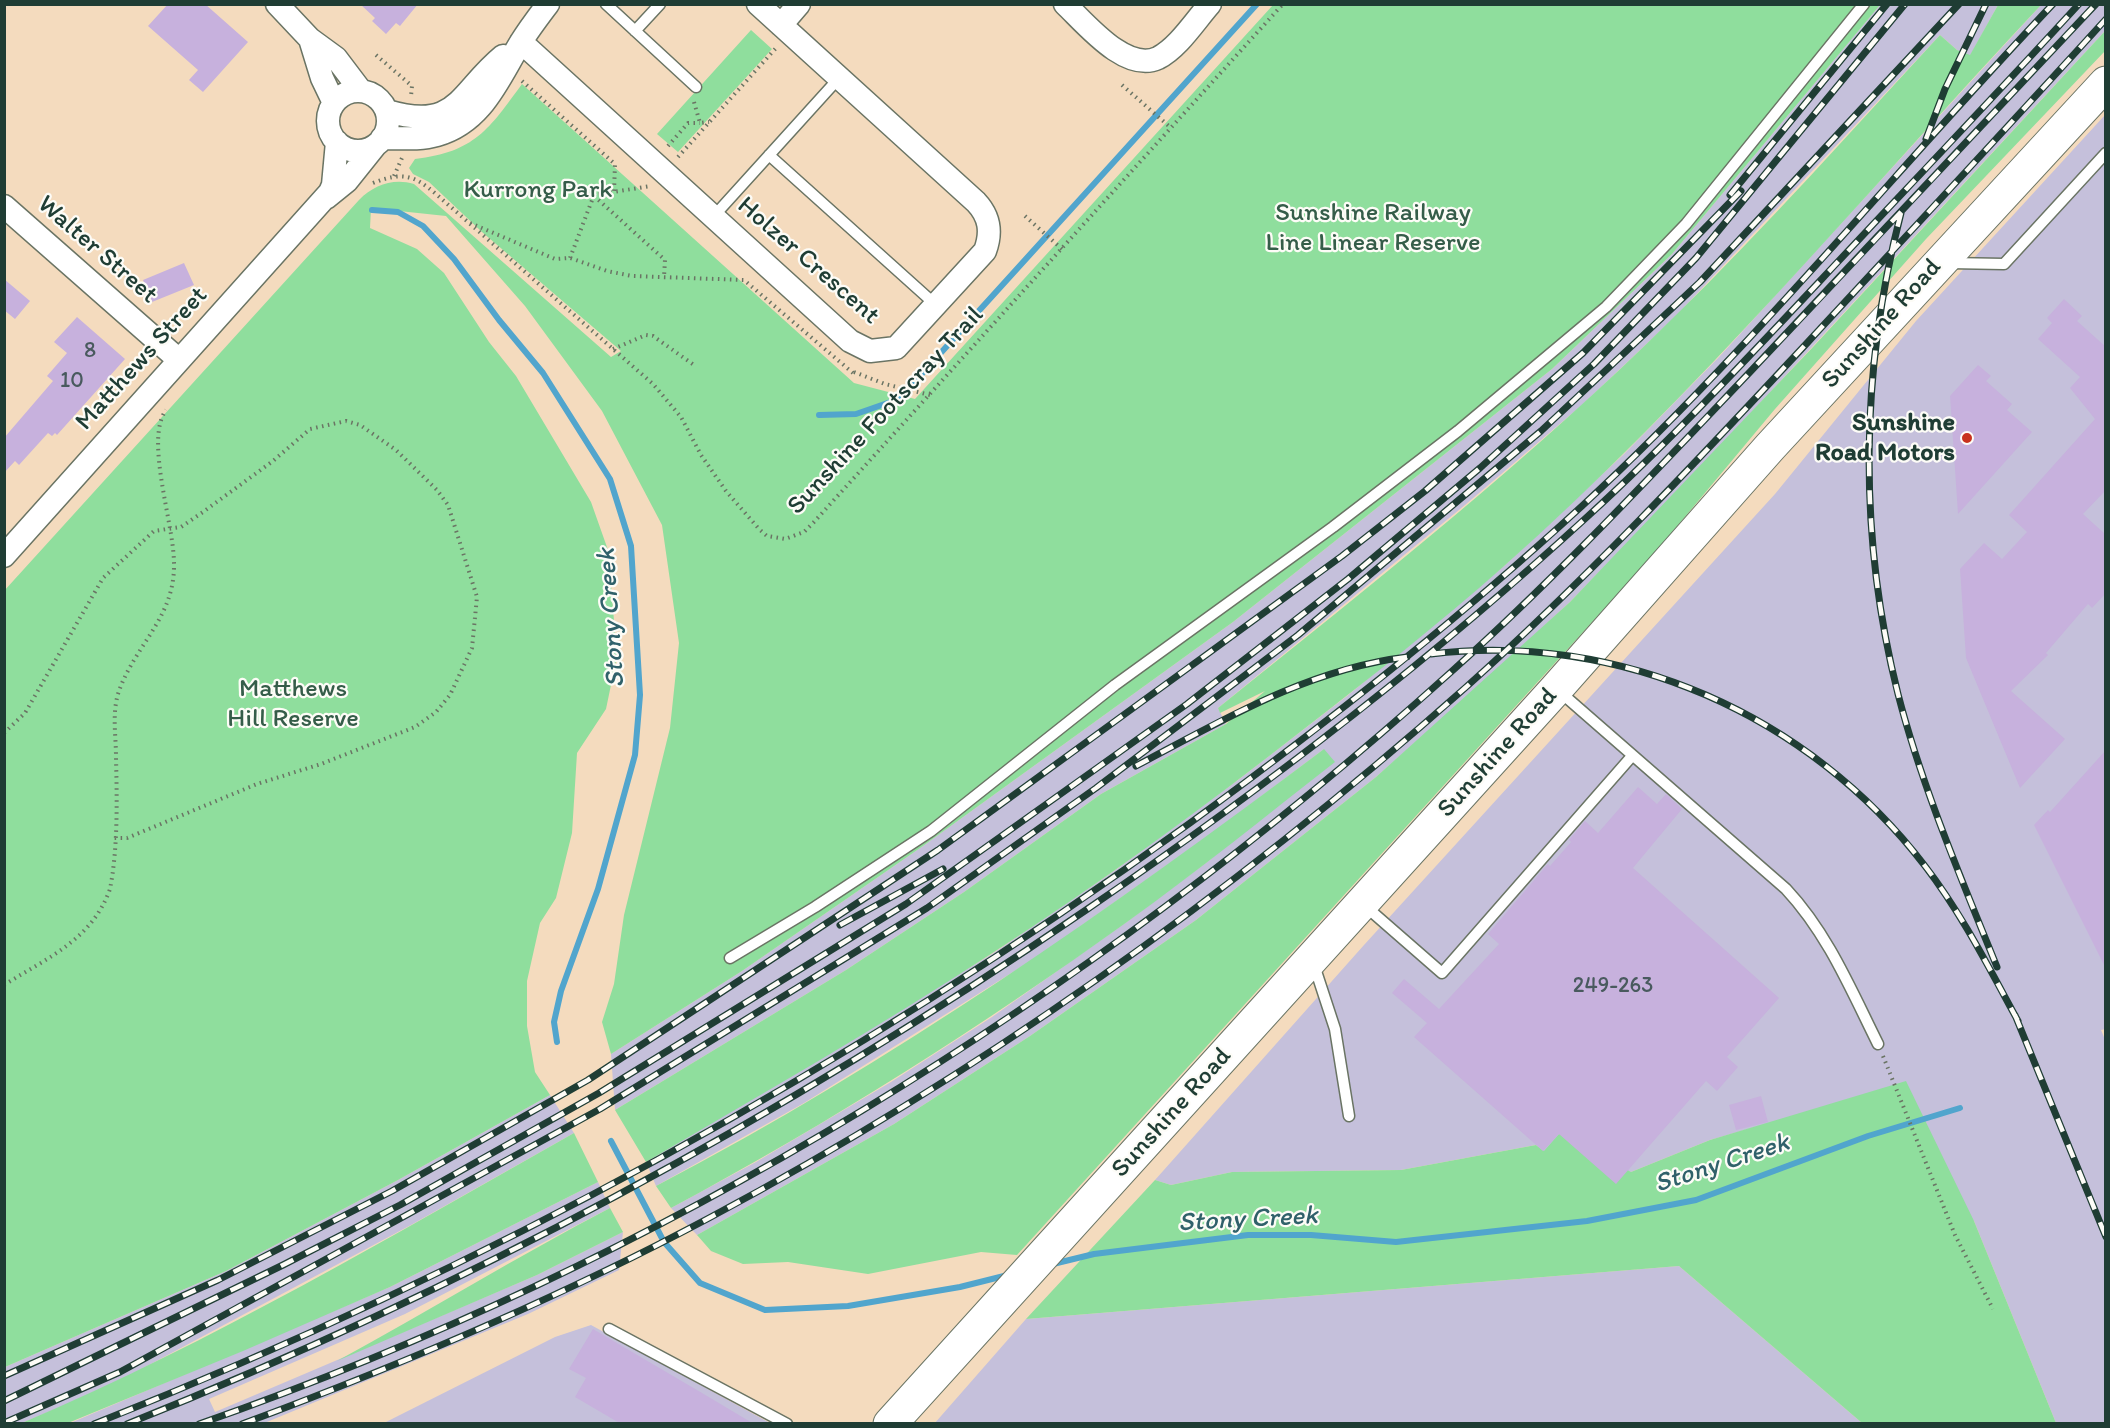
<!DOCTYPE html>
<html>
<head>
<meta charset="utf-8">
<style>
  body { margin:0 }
  #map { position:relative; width:2110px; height:1428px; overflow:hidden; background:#f4dbbe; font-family:Itim,sans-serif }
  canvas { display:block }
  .frame { position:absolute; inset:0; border:6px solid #1f3d34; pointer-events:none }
</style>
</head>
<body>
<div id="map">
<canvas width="2110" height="1428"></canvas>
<div class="frame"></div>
</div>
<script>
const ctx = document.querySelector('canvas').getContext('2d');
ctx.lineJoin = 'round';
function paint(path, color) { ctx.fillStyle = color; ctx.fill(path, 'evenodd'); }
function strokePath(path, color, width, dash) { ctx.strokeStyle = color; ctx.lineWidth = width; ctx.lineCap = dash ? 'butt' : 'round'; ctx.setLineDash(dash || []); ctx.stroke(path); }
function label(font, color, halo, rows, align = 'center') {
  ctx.font = font + ' Itim,sans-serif'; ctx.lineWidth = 4.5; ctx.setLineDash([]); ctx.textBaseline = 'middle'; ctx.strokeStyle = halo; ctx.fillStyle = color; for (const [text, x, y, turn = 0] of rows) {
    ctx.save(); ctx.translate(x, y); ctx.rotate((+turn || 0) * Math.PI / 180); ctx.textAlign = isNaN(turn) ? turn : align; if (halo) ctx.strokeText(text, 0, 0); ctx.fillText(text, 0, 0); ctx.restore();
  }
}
const industrial = new Path2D(`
  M1880 5H1998L1970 56 1957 50 1940 35 1675 317 1582 405 1465 505 1218 708 1226 724 1101 794 964 892 846 970 615 1110 611 1054 742 971 923 846 1233 622 1552 369 1672 254Z
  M2041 5H2105V31L1699 469 1570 602 1477 688 1376 777 1196 920 1030 1036 894 1124 697 1235 671 1208 756 1162 891 1082 992 1017 1128 921 1211 859 1324 749 1214 832 1037 957 804 1103 656 1186 646 1162 992 954 1114 871 1238 780 1347 696 1504 566 1624 454 1719 357Z
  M2105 115 2106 1029 2101 1030 2106 1042 2105 1423H2056L1974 1221 1797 1115 1710 1140 1631 1172 1543 1151 1536 1145 1401 1170 1232 1172 1171 1185 1155 1180 1364 945 1775 494 1916 321Z
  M550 1095 574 1133 411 1225 106 1388 22 1423 5 1424V1367L226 1271 398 1180Z
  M598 1182 610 1208 405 1314 209 1399 215 1412 537 1275 623 1232 619 1270 528 1314 262 1424H68L390 1287Z
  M1679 1266 1862 1423 934 1424 1026 1319Z
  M591 1325 770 1423 382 1424 555 1337Z`);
const green = new Path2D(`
  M1273 5H1880L1672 254 1552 369 1233 622 923 846 742 971 611 1054 602 1022 614 984 624 915 670 728 679 643 662 525 602 411 525 306 446 216 371 208 370 228 417 249 444 273 489 342 516 376 591 502 608 550 617 656 606 709 577 753 572 833 556 898 540 923 527 981V1026L535 1072 550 1095 398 1180 226 1271 5 1367 4 591 359 200C374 185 393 178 414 184L611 357 621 351 482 232 429 182 413 174 409 168 415 159C475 152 489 129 522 84L854 383 915 399Z
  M1998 5H2041C1864 194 1697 395 1503 567 1439 624 1371 677 1304 729 1203 808 1099 884 991 954 879 1027 762 1094 646 1162L615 1110 846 970 964 892 1101 794 1226 724 1265 691 1220 713 1218 708C1374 583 1532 458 1674 317 1766 227 1852 130 1940 35L1957 50 1970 55Z
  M751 30 772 49 678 152 657 134Z
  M2105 31V51L1926 239 1775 409 1654 554 1017 1255 981 1252 868 1274 788 1262 743 1264 711 1251 697 1235 894 1124 1030 1036 1196 920 1376 777 1570 602 1813 347Z
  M1324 749 1335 762C1266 816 1198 871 1127 922 981 1027 830 1123 671 1208L656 1186C892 1063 1111 909 1324 749Z
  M1906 1081 1974 1221 2056 1423H1862L1679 1266 1026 1319 1155 1180 1171 1185 1232 1172 1401 1170 1536 1145 1544 1151 1559 1134 1631 1172 1710 1140Z
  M574 1133 598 1182 390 1287 243 1351 68 1423H22C213 1342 393 1235 574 1133Z
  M610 1208 623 1232 537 1275 337 1361C429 1311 518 1256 610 1208Z`);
const stream = new Path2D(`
  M372 210 398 212 423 226 454 259 499 320 543 373 610 479 631 546 640 695 635 755 598 889 561 991 554 1022 557 1042
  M819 415 856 414 899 399 1257 4
  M611 1141 664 1242 700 1283 765 1310 848 1306 960 1287 1008 1275
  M1053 1264 1094 1254 1248 1235H1311L1396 1242 1587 1221 1696 1200 1868 1136 1960 1108`);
const building = new Path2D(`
  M168 4H205L248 42 203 92 189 80 198 70 148 26Z
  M360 4H418L400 26 396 23 386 34 372 21 375 18Z
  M184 263 194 285 152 302 143 280Z
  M4 279 30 301 15 319 4 310Z
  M2064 299 2082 316 2077 321 2106 347V490L2083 514 2106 535V593L2092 608 2088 604 2046 653 2048 655 2011 691 2065 739 2020 788 1966 658 1960 569 1984 543 2002 559 2027 532 2009 515 2095 419 2070 388 2080 377 2038 339 2052 323 2047 318Z
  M77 317 125 359 57 435 55 433 52 436 48 433 19 465 15 461 4 473V438L53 381 47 376 67 353 54 342Z
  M1978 365 1991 376 1986 381 2012 404 2007 410 2032 432 1958 514 1950 396Z
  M2106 750V969L2034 825 2048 810 2050 812Z
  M1638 787 1657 804 1666 794 1682 809 1633 868 1779 998 1727 1057 1738 1067 1717 1091 1706 1081 1616 1184 1559 1134 1543 1151 1414 1037 1427 1023 1392 993 1404 979 1439 1009 1499 944 1488 934 1548 864 1550 866 1571 842 1569 840 1585 821 1598 833Z
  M1761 1096 1768 1122 1736 1130 1729 1105Z
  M593 1329 702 1393 754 1424H621L575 1397 586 1378 569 1369Z`);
const path = new Path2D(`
  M376 55 412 86 411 96
  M522 81 615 164 614 192
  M1122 85 1171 128
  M694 102 700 123 709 122
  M668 146 688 123H700
  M678 157 776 48
  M394 176 402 158
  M373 183C401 172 413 174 436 194L653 384 681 417 701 455 726 491 759 529 767 536 785 539 804 532 814 522 1283 4
  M594 196 665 260 664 277
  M1025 216 1062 249
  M470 223 555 259 570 258 607 271 632 276 744 280 853 373
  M570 258 594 195 651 186
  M613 349 646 335 653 336 694 365
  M854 372 885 384 930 395
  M4 733 25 713 103 578 154 531 181 527 203 512 273 461 310 429 346 421 360 425 396 450 437 490 448 505 477 597 472 648 450 695 436 712 415 727 321 764 257 784 127 838H114
  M4 985C47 958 92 940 110 889 118 848 117 800 116 757 116 735 112 715 118 694 133 647 174 619 174 566 175 526 144 440 166 410
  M1883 1056 1955 1235 1993 1309`);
const lane = new Path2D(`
  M606 4 696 87
  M635 31 660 4
  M769 155 937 306
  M714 216 839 78
  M1950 263 2004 264 2106 153
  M1559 691 1786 889C1828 934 1851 990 1878 1044
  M1364 905 1442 973 1632 756
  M730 958 815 907 931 831 1115 685 1333 527 1458 431 1606 307 1686 224 1864 4
  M1314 965 1335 1029 1349 1116
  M609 1329 787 1424`);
const street = new Path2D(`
  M277 4 310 39 336 58 361 91
  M1065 4C1086 24 1126 73 1158 58 1178 48 1195 21 1210 4
  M781 25 799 4
  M310 39 322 78 334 103
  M521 42 850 341 870 351 896 348 985 251C992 232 990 217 976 202L758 4
  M328 121a30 30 0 1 1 60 0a30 30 0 1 1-60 0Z
  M387 111C458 132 458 93 503 56
  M382 138C401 138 420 140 437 135 483 122 499 78 521 42 529 29 539 16 548 4
  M326 198 347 181 375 146
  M4 206 179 360
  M4 556 330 192 333 185 337 142`);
const primary = new Path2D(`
  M890 1424 1556 689 1770 447 2106 83`);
const rail = new Path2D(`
  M1926 139 1945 89 1986 4
  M1730 195 1887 4
  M1901 213C1860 371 1858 535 1898 694 1922 787 1961 878 1997 967
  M1431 654C1619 631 1810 715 1925 866 1962 914 1989 968 2018 1021
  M1136 766C1223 720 1308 669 1407 657
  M840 925 943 869
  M2015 1015 2106 1237
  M4 1376 218 1280 392 1191 588 1080 938 850 1342 556 1425 491 1583 353 1741 191
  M4 1401 283 1265 400 1205 599 1093 906 904 1187 704 1348 579 1480 468 1594 364 1696 258 1905 4
  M4 1423 120 1372 600 1109 927 908 1096 788 1298 635 1541 431 1700 282 1959 4
  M94 1424C483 1270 851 1068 1190 823 1326 724 1458 620 1582 506 1750 351 1895 171 2053 4
  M127 1424C465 1289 785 1116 1086 910 1262 790 1430 661 1587 517 1668 443 1744 362 1819 282 1906 189 1993 98 2079 4
  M199 1424C663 1262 1087 1000 1451 672 1556 578 1652 475 1749 373 1865 251 1980 127 2096 4
  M242 1424C401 1365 559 1298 709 1218 981 1073 1234 893 1465 688 1586 580 1697 461 1808 342 1907 235 2007 128 2106 19`);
const markers = [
  [1967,438,6,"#c8321e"]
];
const numberNames = [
  ["8",90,351],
  ["10",72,381],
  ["249-263",1613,986]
];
const parkNames = [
  ["Kurrong Park",538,190],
  ["Sunshine Railway",1373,213],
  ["Line Linear Reserve",1373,243],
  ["Matthews",293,689],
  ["Hill Reserve",293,719]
];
const streetNames = [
  ["Walter Street",97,250,41],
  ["Holzer Crescent",808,261,41],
  ["Sunshine Road",1882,324,-48],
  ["Matthews Street",142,359,-48],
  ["Sunshine Footscray Trail",886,411,-47],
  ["Sunshine Road",1498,753,-48],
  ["Sunshine Road",1172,1113,-48]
];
const poiNames = [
  ["Sunshine",1955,423],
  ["Road Motors",1955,453]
];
const waterNames = [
  ["Stony Creek",612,618,-94],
  ["Stony Creek",1722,1164,-18],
  ["Stony Creek",1248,1220,-3]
];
paint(industrial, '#c5c0db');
paint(green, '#8fde9d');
strokePath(stream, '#51a5cd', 6);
paint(building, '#c7b1dd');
strokePath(lane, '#6a7464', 13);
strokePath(street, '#6a7464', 25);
strokePath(primary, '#6a7464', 35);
strokePath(path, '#6a7464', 4, [1.5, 4.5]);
strokePath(lane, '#fff', 10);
strokePath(street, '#fff', 22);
strokePath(primary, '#fff', 33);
strokePath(rail, '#1f3d34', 7);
strokePath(rail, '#fdfcf7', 4.5, [14]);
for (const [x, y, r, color] of markers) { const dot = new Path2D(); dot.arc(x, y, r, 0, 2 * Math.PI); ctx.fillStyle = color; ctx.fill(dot); strokePath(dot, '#fdfcf7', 2); }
label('22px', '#495a5e', null, numberNames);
label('26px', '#355d49', '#fdfcf7', parkNames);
label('26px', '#1f3d34', '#fdfcf7', streetNames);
label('bold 26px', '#1f3d34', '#fdfcf7', poiNames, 'right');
label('italic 27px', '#30616a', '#fdfcf7', waterNames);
</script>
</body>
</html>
